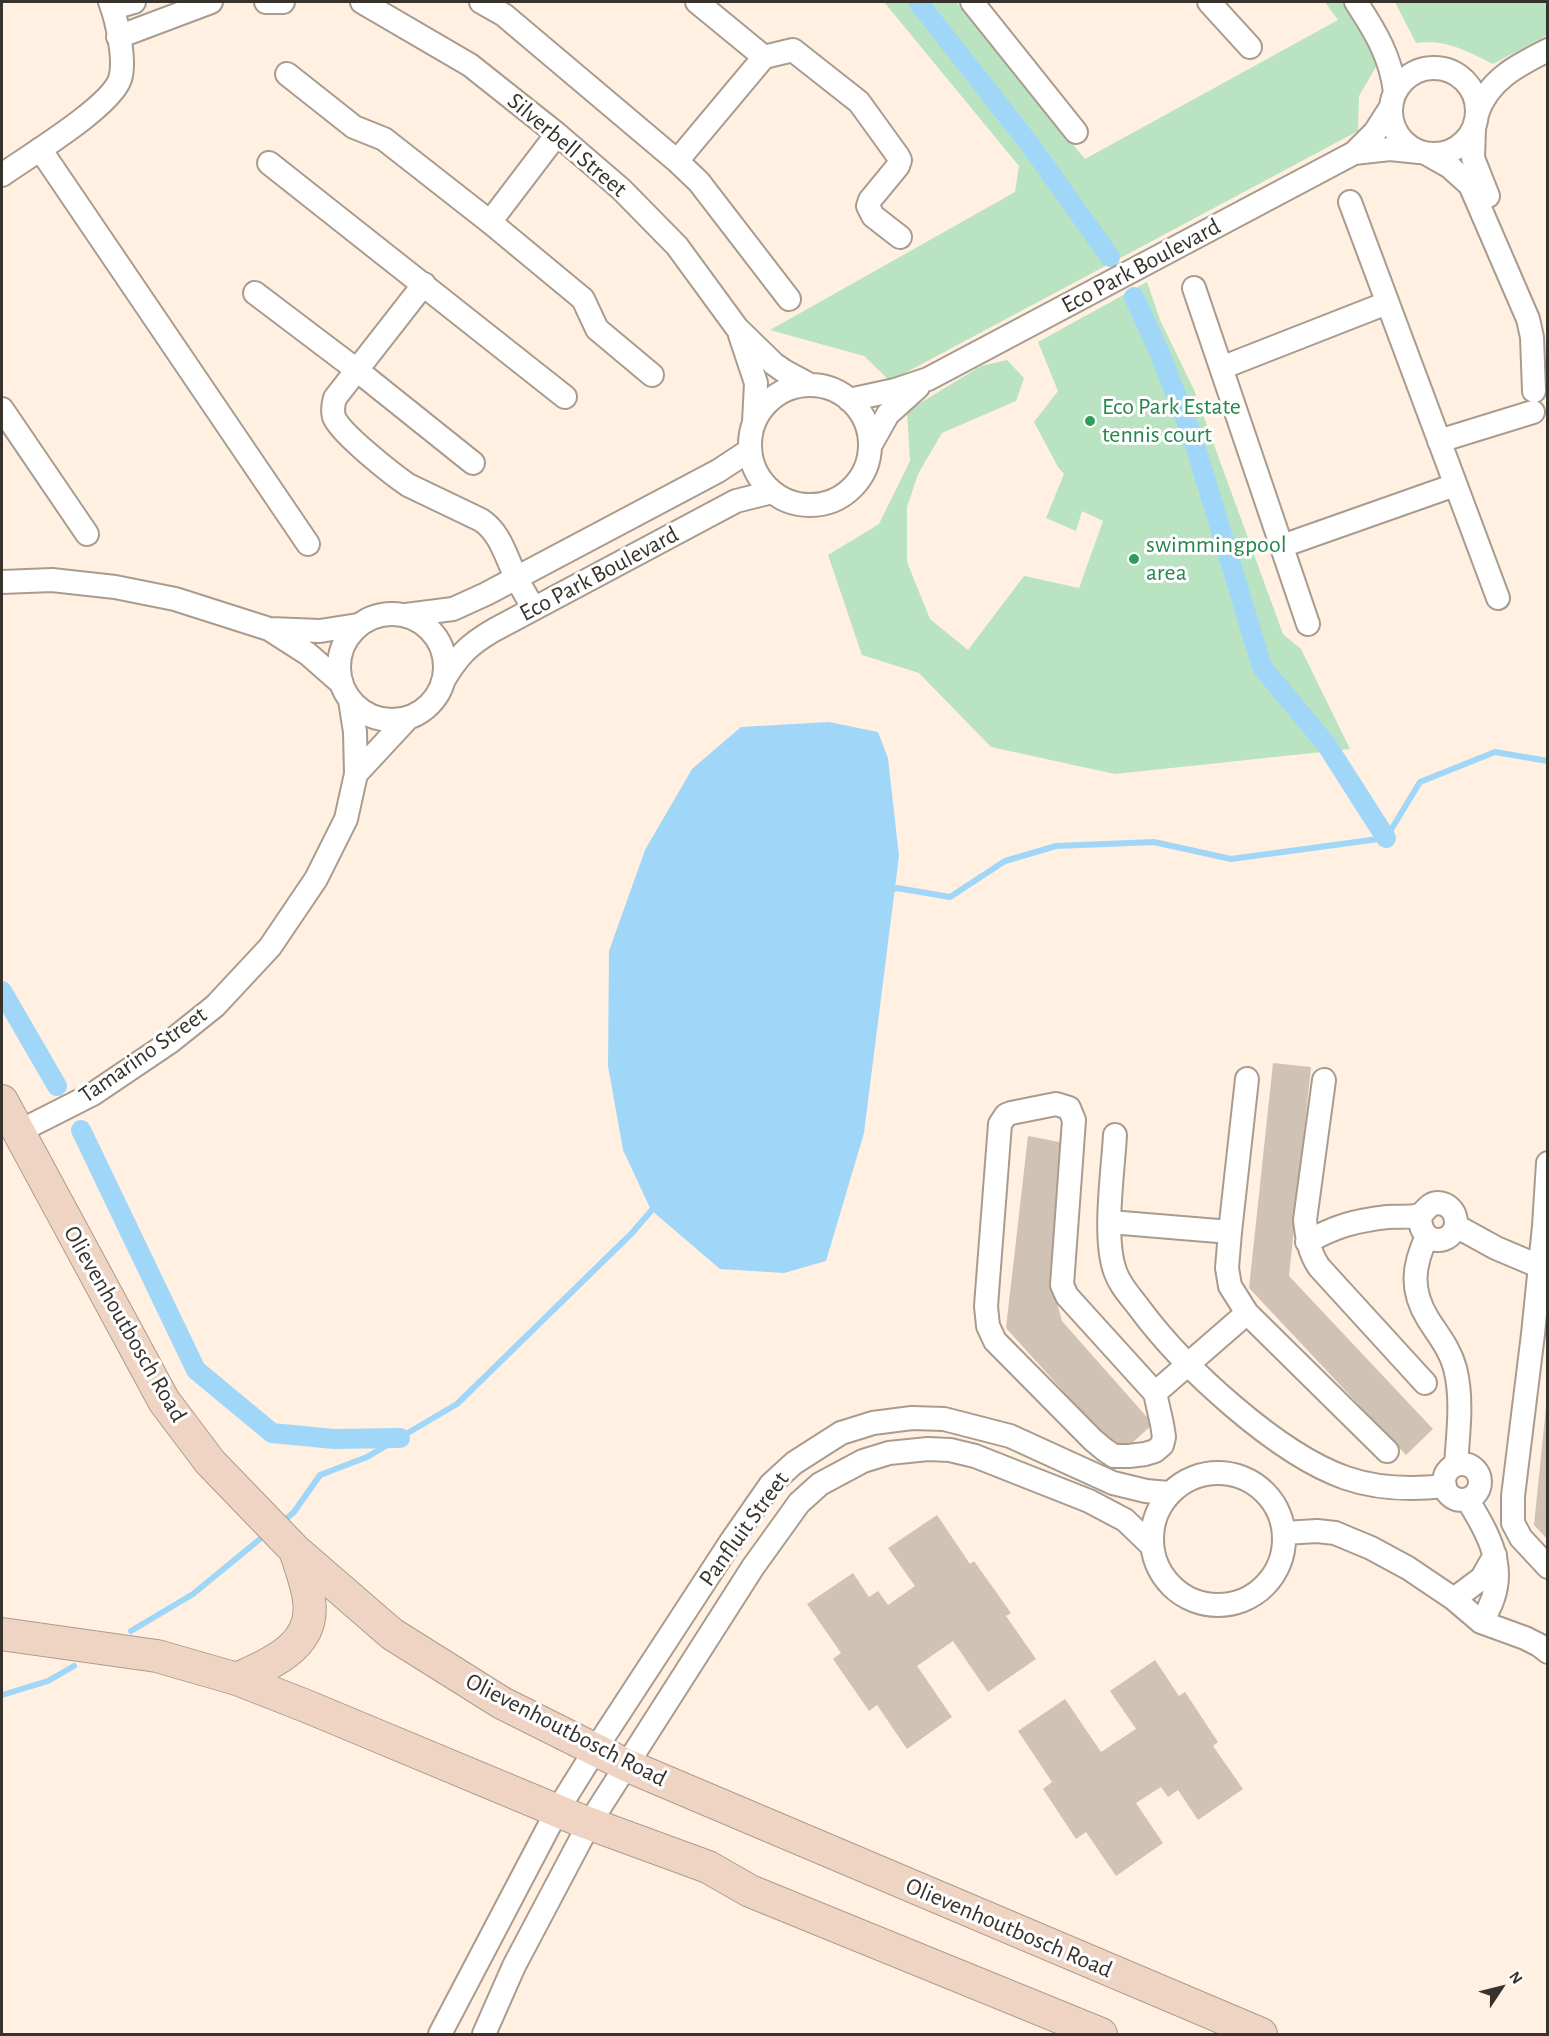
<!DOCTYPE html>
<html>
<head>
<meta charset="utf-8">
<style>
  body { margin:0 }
  #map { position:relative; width:1549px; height:2036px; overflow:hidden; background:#fff0e2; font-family:"Alegreya Sans",sans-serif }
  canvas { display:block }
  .frame { position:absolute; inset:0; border:3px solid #37322c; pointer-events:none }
  .north { position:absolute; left:1471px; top:1958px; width:60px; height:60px; -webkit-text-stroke:4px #fff; paint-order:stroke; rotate:55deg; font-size:16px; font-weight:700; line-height:24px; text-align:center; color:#37322c }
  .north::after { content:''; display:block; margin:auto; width:21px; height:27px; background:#37322c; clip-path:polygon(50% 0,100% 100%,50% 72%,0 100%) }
</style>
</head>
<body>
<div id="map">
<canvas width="1549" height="2036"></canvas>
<div class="frame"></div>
<div class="north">N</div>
</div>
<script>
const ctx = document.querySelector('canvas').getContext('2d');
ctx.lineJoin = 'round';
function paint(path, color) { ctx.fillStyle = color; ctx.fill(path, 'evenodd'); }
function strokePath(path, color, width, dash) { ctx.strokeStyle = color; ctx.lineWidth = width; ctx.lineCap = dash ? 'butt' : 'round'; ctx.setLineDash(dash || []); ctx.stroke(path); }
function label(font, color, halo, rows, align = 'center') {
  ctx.font = font + ' "Alegreya Sans",sans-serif'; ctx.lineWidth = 6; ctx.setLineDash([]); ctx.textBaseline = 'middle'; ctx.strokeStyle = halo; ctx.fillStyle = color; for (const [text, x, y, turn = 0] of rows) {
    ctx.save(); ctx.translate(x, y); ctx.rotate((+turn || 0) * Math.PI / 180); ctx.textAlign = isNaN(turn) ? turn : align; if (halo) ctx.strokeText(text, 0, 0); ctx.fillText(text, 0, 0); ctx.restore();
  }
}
const green = new Path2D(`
  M884 2H956L1085 159 1338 20 1325 2H1343L1380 60 1359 96 1358 131 890 381 864 356 770 330 1015 192 1019 166Z
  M1395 2H1547V35L1493 64C1467 51 1447 39 1416 43Z
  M1147 282 1160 320 1194 390 1283 634 1301 649 1350 749 1115 774 991 747 919 673 862 655 828 555 879 524 910 461 907 411 981 366 1007 360 1024 378 1016 401 942 433 918 474 907 507V562L930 619 968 650 1024 576 1079 588 1103 521 1082 511 1076 531 1046 518 1064 474 1058 467 1034 422 1058 391 1038 342Z`);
const water = new Path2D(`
  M829 722 878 732 888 758 899 856 864 1133 826 1261 784 1273 720 1269 651 1210 623 1150 608 1066 609 951 645 850 692 769 741 727Z`);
const stream = new Path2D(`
  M889 890 897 888 950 897 1005 861 1056 846 1154 842 1231 859 1386 838 1420 782 1495 752 1548 761
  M287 1518 294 1512 320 1475 367 1457 457 1404 632 1233 657 1204
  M131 1631 193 1594 260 1539
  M2 1695 48 1681 74 1666`);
const canal = new Path2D(`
  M918 2 1028 142 1110 257
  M1134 297 1160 354 1193 438 1262 667 1326 744 1386 838
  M2 991 57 1086
  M81 1130 196 1370 272 1433 334 1439 400 1438`);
const building = new Path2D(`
  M1273 1063 1311 1067 1289 1276 1433 1429 1406 1455 1249 1288Z
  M1028 1136 1070 1144 1056 1299 1062 1321 1153 1424 1120 1454 1006 1328Z
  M1546 1407H1548V1540L1534 1525Z
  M937 1515 970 1564 974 1561 1011 1613 1006 1616 1036 1659 988 1692 953 1641 917 1666 952 1717 907 1749 877 1705 869 1711 833 1659 841 1653 807 1604 853 1573 869 1597 878 1591 888 1605 915 1586 888 1548Z
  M1155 1660 1179 1696 1185 1692 1218 1742 1213 1746 1243 1789 1198 1820 1178 1790 1168 1797 1161 1787 1136 1803 1163 1843 1116 1876 1086 1832 1076 1839 1043 1789 1052 1782 1018 1731 1065 1699 1101 1752 1136 1729 1110 1691Z`);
const street = new Path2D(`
  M266 2H283
  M362 2 470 65 557 134 621 189 677 246 737 328 774 364 784 371 810 385
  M481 2 504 15 677 161 699 182 789 299
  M697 2 764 57
  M972 2 1076 132
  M1209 2 1250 47
  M1356 2C1375 31 1391 57 1395 92
  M113 8 134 2
  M118 37 211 2
  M1391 111a43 43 0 1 1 86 0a43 43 0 1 1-86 0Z
  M287 74 354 127 384 139 490 222 583 299 597 329 652 375
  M1477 114C1488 80 1518 65 1548 50
  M1474 129 1473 158 1488 196
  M40 149 308 544
  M1354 153 1390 149 1419 152
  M1427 154 1450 167 1470 185 1528 319 1532 337 1534 391
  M677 161 764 57 793 50 859 102 898 156 900 160 898 166 870 200 868 206 873 216 900 237
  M269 163 565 397
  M2 175C27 157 111 107 120 79 126 61 117 20 110 2
  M1350 202 1498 598
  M490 222 557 134
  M424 284 335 398C333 405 332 410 334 417 340 433 392 474 408 485L481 520C501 533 506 558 517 579 522 589 528 598 533 608
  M1194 288 1308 624
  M255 293 358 371 473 463
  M740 335 756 383 754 422
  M1221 368 1387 303
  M750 445a60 60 0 1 1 120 0a60 60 0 1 1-120 0Z
  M849 400 895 390 928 379 1354 153 1375 132 1391 107
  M2 409 87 534
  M1439 441 1533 412
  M870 446 888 414 918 387
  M1282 546 1455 485
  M2 582 52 580 115 587 175 599 269 629 308 654 341 683
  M339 667a53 53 0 1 1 106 0a53 53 0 1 1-106 0Z
  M406 615 453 609 486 594 718 471 750 450
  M270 629 320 631 358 625
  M443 681C458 656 468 645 494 630L736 501 772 492
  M356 774 408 718
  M1247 1079 1230 1232 1227 1268 1230 1286 1247 1313 1387 1451
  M1324 1080 1305 1220C1307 1238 1309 1252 1319 1267L1425 1383
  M1056 1104 1069 1108 1074 1120 1062 1285 1067 1296 1155 1393 1162 1424 1164 1437 1162 1445 1155 1451 1145 1454 1129 1456H1114L1105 1450 1093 1440 995 1341 988 1326 986 1306 1000 1124 1006 1115 1011 1113Z
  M18 1132 93 1094 170 1042 215 1006 270 947 316 879 346 819 356 774 355 732 350 700
  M1115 1135C1113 1172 1103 1237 1115 1271 1120 1286 1131 1297 1140 1309 1183 1367 1277 1454 1346 1478 1378 1489 1411 1490 1445 1486
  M1548 1163 1544 1226 1533 1334 1513 1496V1523L1521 1538 1548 1567
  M1110 1222 1230 1232
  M1456 1226 1496 1248 1548 1270
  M1427 1236C1413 1266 1410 1290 1428 1319 1438 1335 1450 1349 1455 1368 1463 1399 1458 1434 1456 1465
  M1307 1242C1336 1226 1354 1221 1387 1217 1397 1216 1410 1218 1419 1215 1426 1212 1428 1203 1438 1203 1458 1204 1463 1232 1444 1239 1428 1244 1418 1229 1421 1215
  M1155 1393 1247 1313
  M1444 1482a18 18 0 1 1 36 0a18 18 0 1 1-36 0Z
  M1152 1539a66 66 0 1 1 132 0a66 66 0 1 1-132 0Z
  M1467 1499C1493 1541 1512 1577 1481 1622
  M1284 1533 1317 1531 1335 1533 1371 1548 1408 1568 1454 1599 1481 1622 1525 1638 1539 1645 1548 1652
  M1454 1599 1482 1578 1495 1555
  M440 2034 557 1811 595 1750 730 1543 771 1484 794 1463 841 1433 873 1423 912 1418 944 1419 1010 1436 1113 1483 1146 1491 1169 1493
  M484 2034 514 1966 589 1824 753 1567 799 1503 820 1484 863 1461 889 1453 928 1449 950 1450 975 1456 1089 1501 1125 1520 1151 1545`);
const secondary = new Path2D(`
  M2 1101 164 1401 210 1462 295 1550 392 1634 502 1703 626 1765 1261 2034
  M2 1634 157 1656 237 1679 306 1706 577 1819 708 1867 750 1891 1101 2034
  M237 1679C271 1663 316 1646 309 1600 307 1583 300 1566 295 1550`);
const markers = [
  [1090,421,6,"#2e9e5b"],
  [1134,559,6,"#2e9e5b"]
];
const streetNames = [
  ["Silverbell Street",567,145,40],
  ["Eco Park Boulevard",1141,266,-28],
  ["Eco Park Boulevard",599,574,-28],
  ["Tamarino Street",143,1055,-35],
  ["Olievenhoutbosch Road",125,1324,60],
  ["Panfluit Street",744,1529,-54],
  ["Olievenhoutbosch Road",566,1730,27],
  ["Olievenhoutbosch Road",1009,1928,23]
];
const leisureNames = [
  ["Eco Park Estate",1102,407],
  ["tennis court",1102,435],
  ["swimmingpool",1146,545],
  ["area",1146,573]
];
paint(green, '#b9e3c1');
paint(water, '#a0d7f8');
strokePath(stream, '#a0d7f8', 6);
strokePath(canal, '#a0d7f8', 20);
paint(building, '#d0c2b4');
strokePath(street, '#a99c8e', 26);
strokePath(secondary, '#a99c8e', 34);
strokePath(street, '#fff', 22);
strokePath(secondary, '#f0d4c3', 32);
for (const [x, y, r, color] of markers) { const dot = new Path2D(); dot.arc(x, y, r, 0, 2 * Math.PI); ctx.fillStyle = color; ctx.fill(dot); strokePath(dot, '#fff', 2); }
label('24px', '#37322c', '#fff', streetNames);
label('24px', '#27864d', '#fff', leisureNames, 'left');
</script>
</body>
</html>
